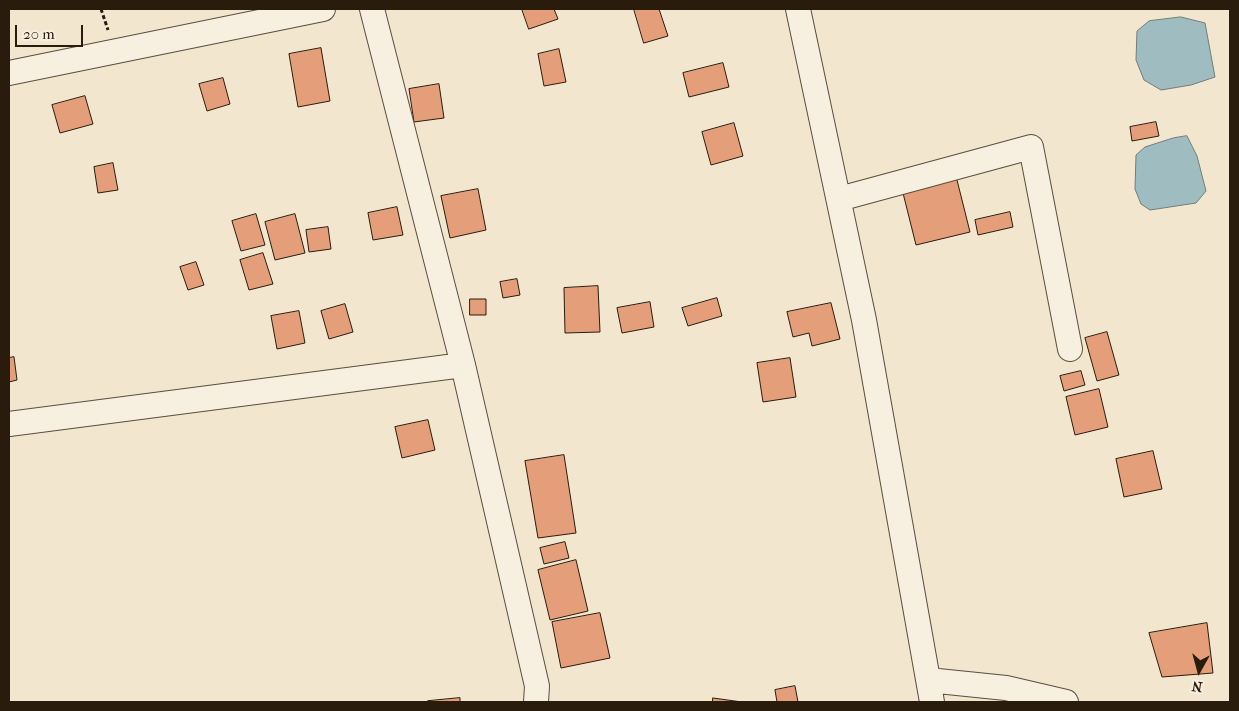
<!DOCTYPE html>
<html>
<head>
<meta charset="utf-8">
<style>
  body { margin:0 }
  #map { position:relative; width:1239px; height:711px; overflow:hidden; background:#f2e6ce; font-family:"IM FELL French Canon",serif }
  canvas { display:block }
  .frame { position:absolute; inset:0; border:10px solid #291c0d; pointer-events:none }
  .north { position:absolute; left:1174px; top:646px; width:50px; height:50px; -webkit-text-stroke:4px #f7efdf; paint-order:stroke; rotate:187deg; font-size:14px; font-weight:700; line-height:20px; text-align:center; color:#291c0d }
  .north::after { content:''; display:block; margin:auto; width:18px; height:22px; background:#291c0d; clip-path:polygon(50% 0,100% 100%,50% 72%,0 100%) }
  .scale { position:absolute; left:15px; top:25px; width:68px; height:22px; box-sizing:border-box; border:2px solid #291c0d; border-top:0; padding-left:6px; font-size:15px; line-height:18px; white-space:nowrap; color:#291c0d; -webkit-text-stroke:4px #f7efdf; paint-order:stroke }
</style>
</head>
<body>
<div id="map">
<canvas width="1239" height="711"></canvas>
<div class="frame"></div>
<div class="north">N</div>
<div class="scale">20 m</div>
</div>
<script>
const ctx = document.querySelector('canvas').getContext('2d');
ctx.lineJoin = 'round';
function paint(path, color) { ctx.fillStyle = color; ctx.fill(path, 'evenodd'); }
function strokePath(path, color, width, dash) { ctx.strokeStyle = color; ctx.lineWidth = width; ctx.lineCap = dash ? 'butt' : 'round'; ctx.setLineDash(dash || []); ctx.stroke(path); }
const water = new Path2D(`
  M1181 17 1205 23 1215 77 1191 85 1161 90 1144 80 1136 60 1137 31 1149 21Z
  M1187 136 1197 156 1206 191 1196 203 1150 210 1141 204 1135 189 1136 155 1145 147 1173 138Z`);
const building = new Path2D(`
  M522 9H554L558 19 529 29Z
  M634 9H659L668 36 644 43Z
  M321 48 330 101 298 107 289 54Z
  M559 49 566 82 544 86 538 54Z
  M723 63 729 87 689 97 683 73Z
  M223 78 230 104 207 111 199 84Z
  M439 84 444 118 414 122 409 89Z
  M85 96 93 124 60 133 52 105Z
  M1156 122 1159 136 1132 141 1130 127Z
  M734 123 743 156 711 165 702 132Z
  M113 163 118 190 98 193 94 167Z
  M956 176 970 232 916 245 902 189Z
  M478 189 486 230 450 238 441 196Z
  M397 207 403 235 373 240 368 213Z
  M1010 212 1013 227 978 235 975 220Z
  M256 214 265 245 241 251 232 221Z
  M295 214 305 253 275 260 265 222Z
  M328 227 331 249 309 252 306 230Z
  M263 253 273 284 249 290 240 260Z
  M196 262 204 285 188 290 180 267Z
  M517 279 520 295 503 298 500 282Z
  M598 286 600 332 565 333 564 288Z
  M717 298 722 316 688 326 682 308Z
  M470 299H486V315H470Z
  M650 302 654 327 622 333 617 308Z
  M831 303 840 339 812 346 809 333 793 337 787 312Z
  M345 304 353 332 329 339 321 311Z
  M299 311 305 343 277 349 271 316Z
  M1107 332 1119 375 1097 381 1085 338Z
  M14 357 17 380 9 382V358Z
  M790 358 796 397 763 402 757 363Z
  M1081 371 1085 385 1064 391 1060 376Z
  M1099 389 1108 427 1075 435 1066 397Z
  M428 420 435 450 402 458 395 427Z
  M1153 451 1162 489 1124 497 1116 459Z
  M564 455 576 533 538 538 525 461Z
  M565 542 569 558 544 564 540 548Z
  M576 560 588 611 550 620 538 570Z
  M600 613 610 658 561 668 552 622Z
  M1207 623 1213 673 1162 677 1149 633Z
  M795 686 798 702H777L775 690Z
  M460 698V702H429L428 701Z
  M713 698 742 702H713Z`);
const path = new Path2D(`
  M101 9 108 30`);
const minor = new Path2D(`
  M372 9 463 365 537 686 536 702
  M798 9 864 320 932 702
  M9 73 323 9
  M839 199 1031 147 1070 349
  M9 424 463 365
  M928 680 1006 688 1066 702`);
paint(water, '#9fbdc1');
strokePath(water, '#707d79', 1);
paint(building, '#e49e7a');
strokePath(building, '#291c0d', 1);
strokePath(minor, '#5b4e3d', 26);
strokePath(path, '#291c0d', 3, [4, 2.5]);
strokePath(minor, '#f7efdf', 24);
</script>
</body>
</html>
